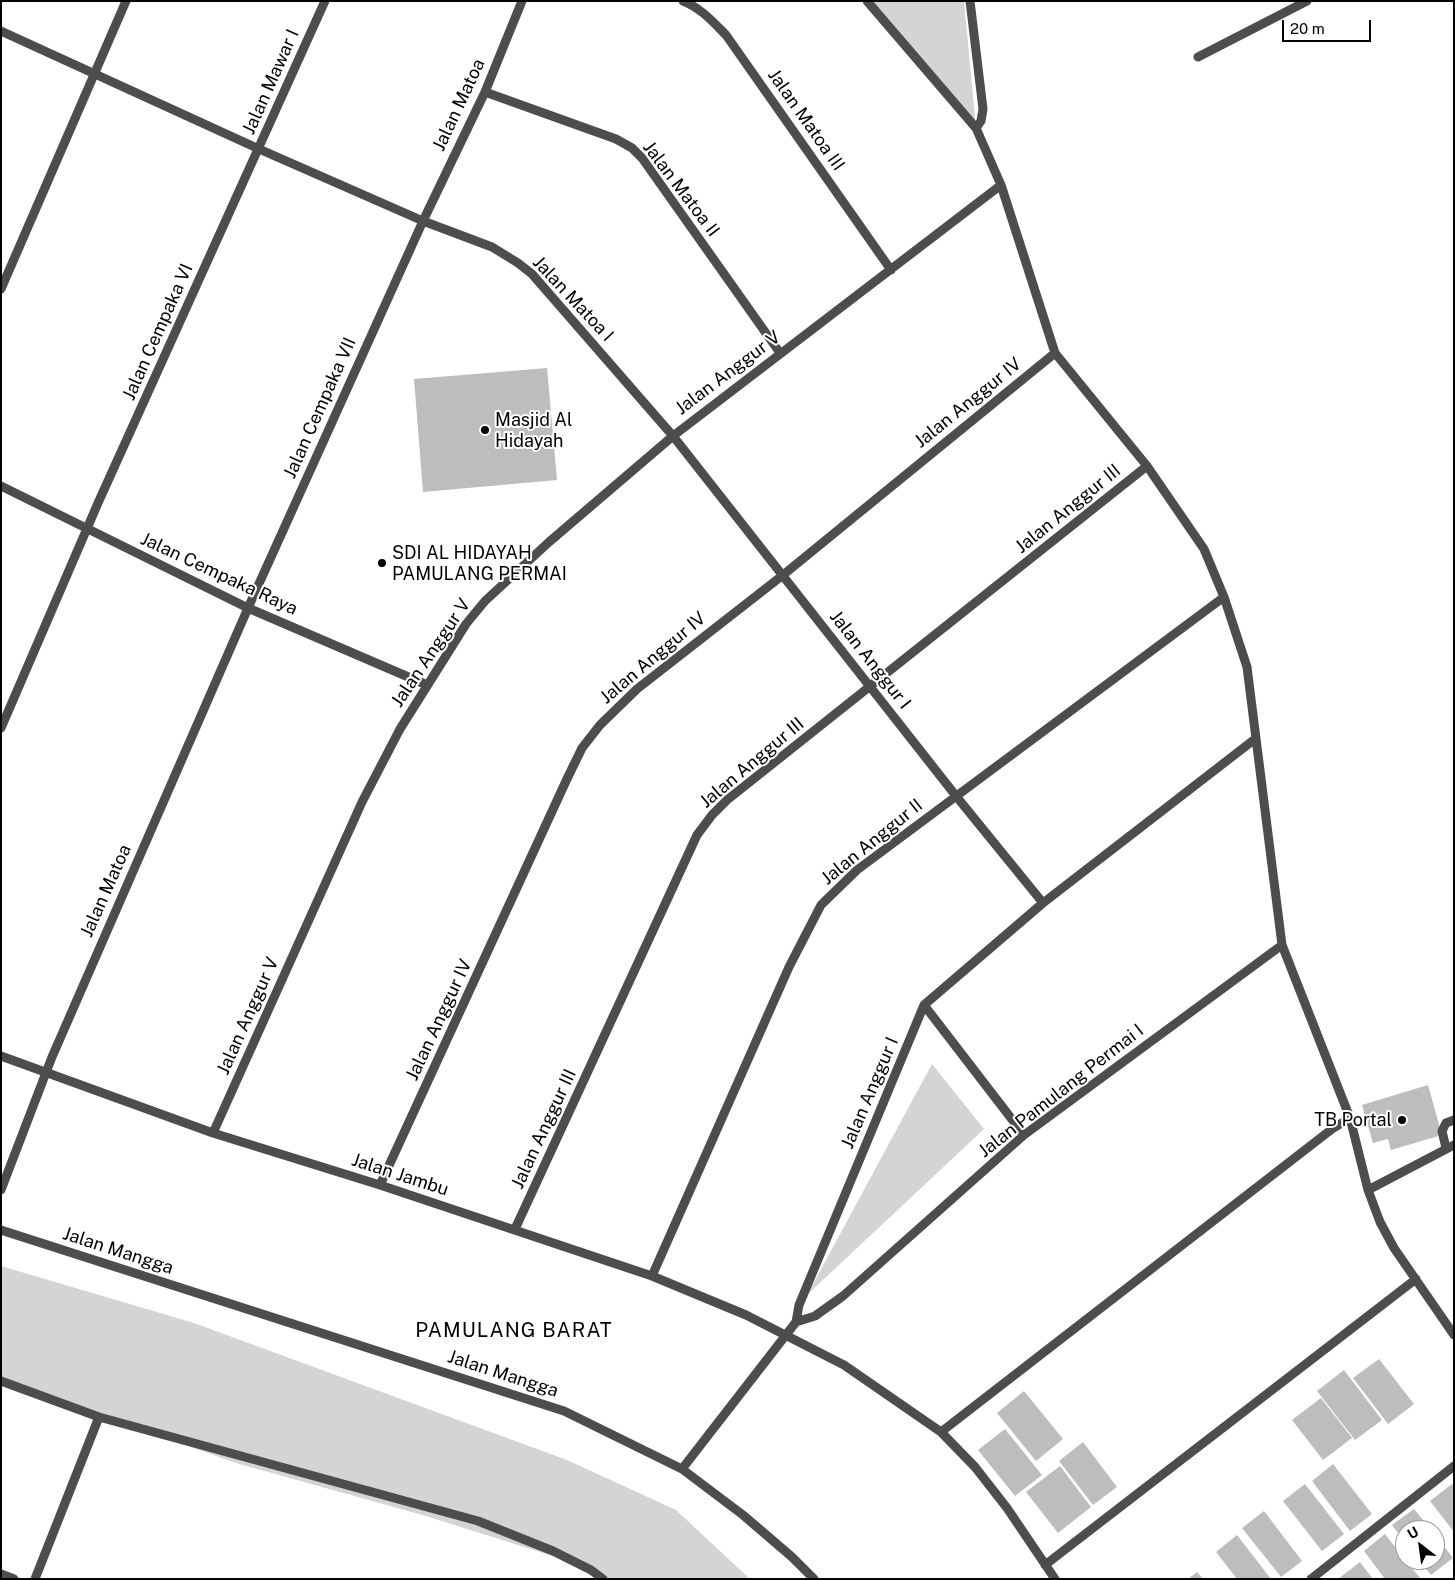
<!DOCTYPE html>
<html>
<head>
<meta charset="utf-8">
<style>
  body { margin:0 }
  #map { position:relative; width:1455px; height:1580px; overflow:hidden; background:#fff; font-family:"Public Sans",sans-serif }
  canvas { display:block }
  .frame { position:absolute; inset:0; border:2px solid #000; pointer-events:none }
  .north { position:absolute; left:1395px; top:1520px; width:50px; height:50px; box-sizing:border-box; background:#fff; border:1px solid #999; border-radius:50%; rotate:330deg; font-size:14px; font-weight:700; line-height:20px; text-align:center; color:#000 }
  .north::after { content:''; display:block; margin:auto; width:18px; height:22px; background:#000; clip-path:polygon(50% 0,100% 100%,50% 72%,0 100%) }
  .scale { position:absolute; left:1282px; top:20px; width:89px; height:22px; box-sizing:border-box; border:2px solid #000; border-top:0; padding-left:6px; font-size:15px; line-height:18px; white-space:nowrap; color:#000; -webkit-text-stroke:4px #fff; paint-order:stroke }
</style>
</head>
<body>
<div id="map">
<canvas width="1455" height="1580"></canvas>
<div class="frame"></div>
<div class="north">U</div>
<div class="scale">20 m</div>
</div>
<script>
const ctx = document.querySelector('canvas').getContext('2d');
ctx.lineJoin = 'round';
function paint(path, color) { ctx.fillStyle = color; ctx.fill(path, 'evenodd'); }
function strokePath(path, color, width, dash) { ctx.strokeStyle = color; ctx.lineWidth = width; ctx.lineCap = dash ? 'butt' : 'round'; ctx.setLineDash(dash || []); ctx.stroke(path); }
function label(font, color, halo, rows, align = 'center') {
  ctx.font = font + ' "Public Sans",sans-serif'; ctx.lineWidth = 4; ctx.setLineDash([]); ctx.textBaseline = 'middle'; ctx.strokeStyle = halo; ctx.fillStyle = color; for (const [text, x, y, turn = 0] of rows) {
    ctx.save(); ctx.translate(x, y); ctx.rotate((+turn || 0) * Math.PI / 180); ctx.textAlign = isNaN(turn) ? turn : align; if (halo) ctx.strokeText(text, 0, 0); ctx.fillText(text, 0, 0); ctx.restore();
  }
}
const green = new Path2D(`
  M867 1H964L976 128Z
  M932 1064 984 1129 807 1295Z
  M1 1266 194 1323 567 1460 676 1510 750 1579H608L597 1570 426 1516 236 1463 1 1379Z`);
const building = new Path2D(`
  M547 368 557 480 423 492 414 379Z
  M1428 1085 1442 1135 1391 1150 1388 1139 1373 1143 1362 1105Z
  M1379 1359 1414 1404 1388 1424 1353 1378Z
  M1344 1370 1382 1420 1355 1440 1317 1391Z
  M1024 1391 1063 1439 1036 1461 997 1413Z
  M1321 1398 1352 1438 1323 1460 1292 1420Z
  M1005 1429 1042 1475 1015 1496 978 1450Z
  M1083 1442 1117 1487 1093 1505 1059 1461Z
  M1333 1464 1372 1514 1350 1531 1312 1481Z
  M1060 1466 1091 1507 1058 1533 1026 1492Z
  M1305 1484 1344 1534 1322 1551 1283 1501Z
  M1452 1484 1454 1487V1532L1430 1501Z
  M1414 1509 1431 1530H1405V1542L1392 1525Z
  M1264 1511 1302 1561 1281 1577 1242 1528Z
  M1385 1534 1405 1560 1421 1579H1385L1364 1551Z
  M1237 1535 1271 1579H1237L1216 1552Z
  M1435 1535 1453 1558 1431 1575 1419 1560H1435Z
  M1360 1562 1373 1579H1338Z
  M1197 1572 1203 1579H1188Z`);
const minor = new Path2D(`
  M683 1C701 8 713 22 726 35L891 270
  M867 1 976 128
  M970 1 983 109 981 121 976 128 1001 185 1055 353 1147 466 1204 549 1224 597 1247 667 1282 945 1350 1118 1368 1190 1380 1222 1394 1248 1454 1335
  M1 31 259 149 423 221 492 247 518 263 532 274 673 436 956 796 1043 903
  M1198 57 1307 1
  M485 92 616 139 632 148 642 158 780 353
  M1 289 126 1
  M1 486 248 608 427 685
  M1 728 98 503 325 1
  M924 1005 1024 1135
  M1 1056 213 1133 380 1185 652 1276 746 1315 844 1365 941 1432 975 1467 1007 1508 1055 1579
  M213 1133 362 802 400 729 466 624 485 601 549 542 673 436 1001 185
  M1446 1148 1442 1131 1446 1123 1454 1120
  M380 1185 566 781 582 748 600 725 637 689 783 575 1055 353
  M1 1190 52 1057 248 608 423 221 485 92 522 1
  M1368 1190 1454 1145
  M515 1229 697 835 712 815 727 800 1147 466
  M1 1230 564 1411 682 1469 743 1515 792 1557 814 1579
  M652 1276 789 967 821 905 857 870 1224 597
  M796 1322 815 1316 843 1296 1024 1135 1282 945
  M1 1381 99 1417 478 1521 553 1551 591 1570 603 1579
  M941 1432 1332 1129 1350 1118
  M682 1469 796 1322 799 1305 924 1005 1043 903 1255 739
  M1045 1565 1416 1279
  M1 1574 14 1579
  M35 1579 99 1417
  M1311 1579 1454 1466`);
const markers = [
  [485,430,5,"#000"],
  [382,563,5,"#000"],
  [1402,1120,5,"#000"]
];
const streetNames = [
  ["Jalan Mawar I",271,82,-66],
  ["Jalan Matoa",459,105,-65],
  ["Jalan Matoa III",806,120,55],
  ["Jalan Matoa II",681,189,53],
  ["Jalan Matoa I",573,299,47],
  ["Jalan Cempaka VI",158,332,-66],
  ["Jalan Anggur V",728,373,-37],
  ["Jalan Anggur IV",968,403,-39],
  ["Jalan Cempaka VII",320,408,-66],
  ["Jalan Anggur III",1068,509,-39],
  ["Jalan Cempaka Raya",219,574,25],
  ["Jalan Anggur V",431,653,-56],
  ["Jalan Anggur IV",653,658,-40],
  ["Jalan Anggur I",870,660,52],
  ["Jalan Anggur III",752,763,-40],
  ["Jalan Anggur II",872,842,-39],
  ["Jalan Matoa",106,891,-66],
  ["Jalan Anggur V",248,1016,-66],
  ["Jalan Anggur IV",439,1020,-65],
  ["Jalan Pamulang Permai I",1061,1091,-38],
  ["Jalan Anggur I",870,1093,-67],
  ["Jalan Anggur III",544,1129,-65],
  ["Jalan Jambu",400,1175,18],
  ["Jalan Mangga",118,1251,18],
  ["Jalan Mangga",503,1374,18]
];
const poiNames = [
  ["Masjid Al",495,420],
  ["Hidayah",495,441],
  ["SDI AL HIDAYAH",392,553],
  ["PAMULANG PERMAI",392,574],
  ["TB Portal",1392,1120,"right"]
];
const quarterNames = [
  ["PAMULANG BARAT",514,1331]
];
paint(green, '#d4d4d4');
paint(building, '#bdbdbd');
strokePath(minor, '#4d4d4d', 9);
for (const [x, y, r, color] of markers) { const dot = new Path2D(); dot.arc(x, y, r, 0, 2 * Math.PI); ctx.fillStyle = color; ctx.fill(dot); strokePath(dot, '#fff', 2); }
label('18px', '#000', '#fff', streetNames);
label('18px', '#000', '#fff', poiNames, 'left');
ctx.letterSpacing = '1px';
label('20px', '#000', '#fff', quarterNames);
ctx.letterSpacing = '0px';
</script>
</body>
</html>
